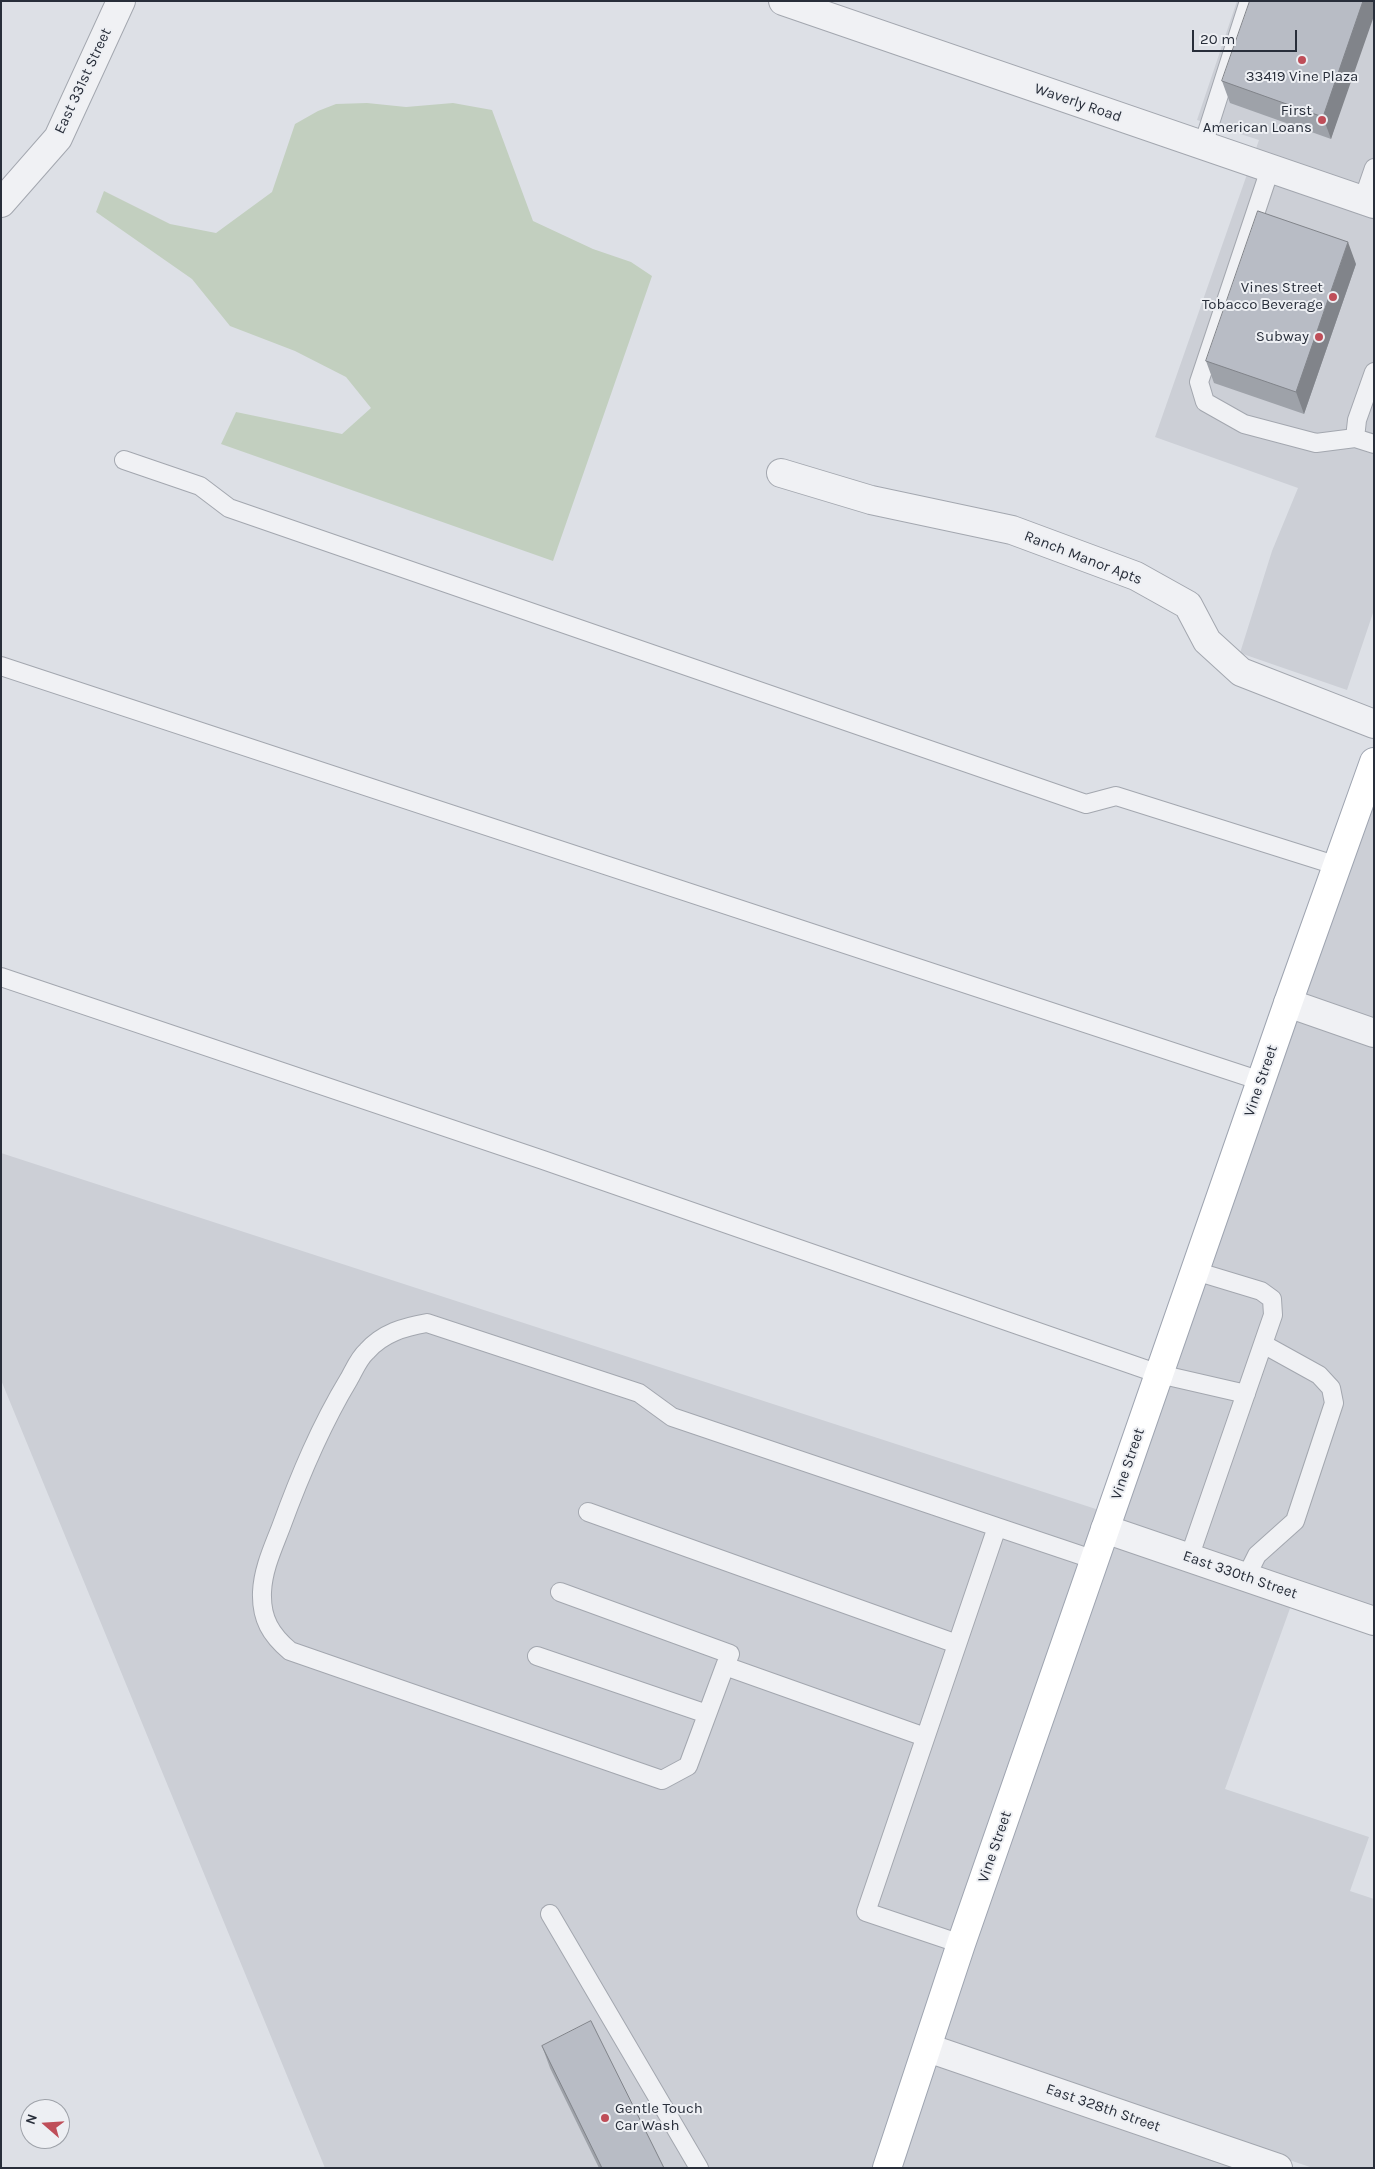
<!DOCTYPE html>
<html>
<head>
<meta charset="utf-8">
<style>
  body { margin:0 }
  #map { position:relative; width:1375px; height:2169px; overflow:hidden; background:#dde0e6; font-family:Karla,sans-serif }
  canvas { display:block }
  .frame { position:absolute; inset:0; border:2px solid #282e3a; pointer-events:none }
  .north { position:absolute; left:20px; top:2099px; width:50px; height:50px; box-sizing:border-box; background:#edeff3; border:1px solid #9ea2a9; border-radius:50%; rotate:289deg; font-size:14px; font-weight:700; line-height:20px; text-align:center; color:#282e3a }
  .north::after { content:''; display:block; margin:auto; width:18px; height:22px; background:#bf4e59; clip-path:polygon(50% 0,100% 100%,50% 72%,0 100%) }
  .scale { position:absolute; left:1192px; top:30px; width:105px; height:22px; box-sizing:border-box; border:2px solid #282e3a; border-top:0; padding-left:6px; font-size:15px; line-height:18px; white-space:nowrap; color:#282e3a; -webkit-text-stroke:4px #edeff3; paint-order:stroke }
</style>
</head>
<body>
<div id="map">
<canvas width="1375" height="2169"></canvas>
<div class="frame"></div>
<div class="north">N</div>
<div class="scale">20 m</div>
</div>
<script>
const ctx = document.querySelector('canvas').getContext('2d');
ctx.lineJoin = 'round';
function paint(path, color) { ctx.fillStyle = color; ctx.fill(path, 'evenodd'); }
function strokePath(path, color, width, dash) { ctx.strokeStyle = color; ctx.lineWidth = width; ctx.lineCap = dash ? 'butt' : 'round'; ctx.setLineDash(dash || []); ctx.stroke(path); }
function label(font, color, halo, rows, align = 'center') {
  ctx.font = font + ' Karla,sans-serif'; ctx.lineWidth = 4; ctx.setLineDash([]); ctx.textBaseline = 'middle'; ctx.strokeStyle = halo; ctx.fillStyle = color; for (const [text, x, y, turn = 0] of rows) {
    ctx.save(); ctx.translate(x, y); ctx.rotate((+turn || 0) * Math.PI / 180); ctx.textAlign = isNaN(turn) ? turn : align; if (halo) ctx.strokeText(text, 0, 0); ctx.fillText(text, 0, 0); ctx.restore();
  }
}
const built = new Path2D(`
  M1237 1H1374V610L1347 690 1240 653 1272 551 1298 488 1155 437 1259 140 1197 120Z
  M1374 789V1024L1300 999Z
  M1291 1011 1374 1039V1615L1116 1527Z
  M1 1153 1102 1511 878 2168H325L1 1380Z
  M1112 1538 1293 1600 1225 1789 1369 1837 1350 1891 1374 1899V2168H1313L940 2043Z
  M934 2058 1252 2168H897Z`);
const green = new Path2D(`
  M367 103 406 107 453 103 492 110 533 221 593 249 631 262 652 276 553 561 221 444 236 412 342 434 371 408 346 377 295 351 230 326 192 279 96 212 104 191 170 224 216 233 272 192 295 124 318 111 336 104Z`);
const service = new Path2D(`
  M1203 145 1249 1
  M1270 169 1199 382 1205 402 1244 424 1316 443 1355 438
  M1363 200 1374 168
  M1374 372 1357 420 1355 438 1374 444
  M124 460 200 486 229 508 1086 804 1116 796 1338 866
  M1 666 1261 1081
  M1 977 543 1160 1159 1374 1246 1394
  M588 1512 957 1644
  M1189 1558 1273 1315 1272 1299 1261 1291 1195 1271
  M1246 1577 1257 1555 1295 1521 1334 1403 1331 1388 1319 1375 1263 1344
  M560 1592 730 1654 725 1666
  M537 1656 707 1714
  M925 1737 725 1666 688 1766 662 1780 290 1651C271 1635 261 1619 262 1592 263 1569 273 1548 281 1527 300 1475 320 1427 349 1379 354 1370 359 1358 367 1351 383 1333 404 1327 427 1323L639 1393 672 1417 997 1527
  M550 1914 699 2168
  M961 1944 866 1912 997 1527 1095 1560`);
const minor = new Path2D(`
  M783 1 1374 204
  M1 203 58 138 121 1
  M781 473 871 500 1012 530 1136 576 1188 605 1207 641 1241 672 1374 724
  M1288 1003 1374 1033
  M1105 1529 1374 1621
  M928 2048 1278 2168`);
const primary = new Path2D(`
  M887 2168 961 1944 1288 1003 1374 762`);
const wall = new Path2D(`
  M1374 1 1331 139 1230 103 1222 81Z
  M1356 264 1304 414 1214 383 1206 361Z
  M542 2046 664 2168H599L550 2068Z`);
const shadedWall = new Path2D(`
  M1363 1H1374V16L1331 139 1323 117Z
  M1348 242 1356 264 1304 414 1296 392Z`);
const building = new Path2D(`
  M1250 1H1363L1323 117 1222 81Z
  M1258 211 1348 242 1296 392 1206 361Z
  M591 2021 664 2168H602L542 2046Z`);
const markers = [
  [1302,60,5,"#bf4e59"],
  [1322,120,5,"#bf4e59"],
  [1333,297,5,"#bf4e59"],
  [1319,337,5,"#bf4e59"],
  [605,2118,5,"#bf4e59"]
];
const poiNames = [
  ["33419 Vine Plaza",1302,77,"center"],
  ["First",1312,111],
  ["American Loans",1312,128],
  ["Vines Street",1323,288],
  ["Tobacco Beverage",1323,305],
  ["Subway",1309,337],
  ["Gentle Touch",615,2109,"left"],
  ["Car Wash",615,2126,"left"]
];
const streetNames = [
  ["East 331st Street",83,81,-65],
  ["Waverly Road",1078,103,19],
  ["Ranch Manor Apts",1083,558,21],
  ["Vine Street",1261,1081,-71],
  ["Vine Street",1128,1464,-71],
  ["East 330th Street",1240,1575,19],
  ["Vine Street",995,1847,-71],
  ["East 328th Street",1103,2108,19]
];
paint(built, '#cccfd6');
paint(green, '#c2cfbf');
strokePath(service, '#a3a7af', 20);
strokePath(minor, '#a3a7af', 30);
strokePath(primary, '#9ea4b0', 30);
strokePath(service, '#f0f1f4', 18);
strokePath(minor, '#f0f1f4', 28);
strokePath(primary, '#fff', 28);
paint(wall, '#9ea2a9');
paint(shadedWall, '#81848a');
paint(building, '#b8bcc5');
strokePath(building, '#81848a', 1);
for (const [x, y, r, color] of markers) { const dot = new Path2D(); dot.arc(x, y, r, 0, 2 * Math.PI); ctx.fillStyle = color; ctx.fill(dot); strokePath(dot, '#edeff3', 2); }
label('15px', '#282e3a', '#edeff3', poiNames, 'right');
label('15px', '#282e3a', '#edeff3', streetNames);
</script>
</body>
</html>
